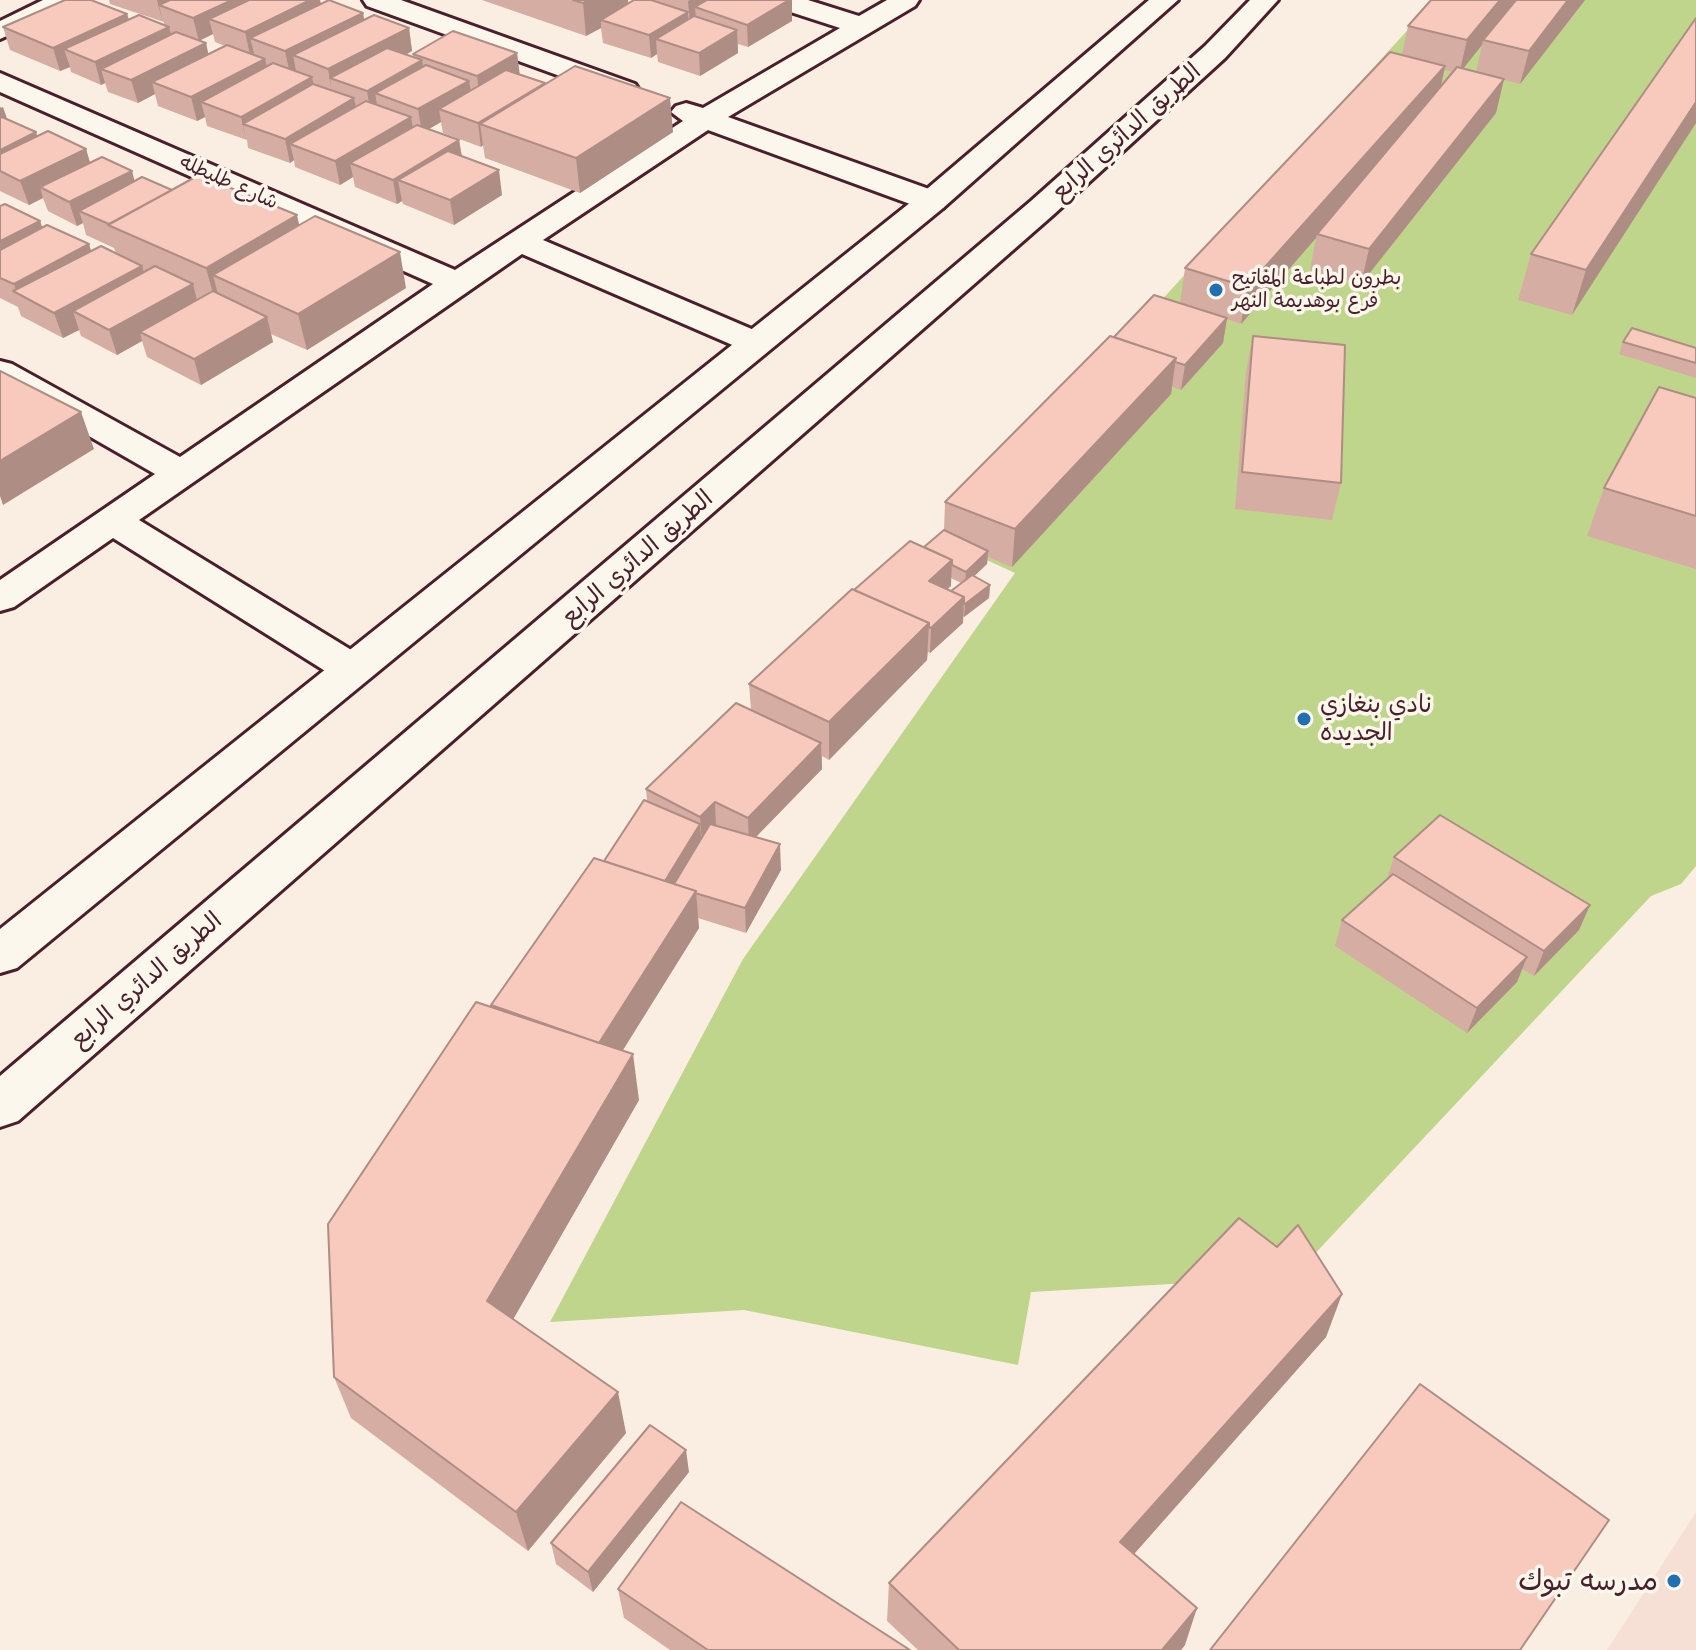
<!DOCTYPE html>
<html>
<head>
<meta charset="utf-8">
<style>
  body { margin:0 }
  canvas { display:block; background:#faeee3 }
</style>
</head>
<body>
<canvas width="1696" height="1650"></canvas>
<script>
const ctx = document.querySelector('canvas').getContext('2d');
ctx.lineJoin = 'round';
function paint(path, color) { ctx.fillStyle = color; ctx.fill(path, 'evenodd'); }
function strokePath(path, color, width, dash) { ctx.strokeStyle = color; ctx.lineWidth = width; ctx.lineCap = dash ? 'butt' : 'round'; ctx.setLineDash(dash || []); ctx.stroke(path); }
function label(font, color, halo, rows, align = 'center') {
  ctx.font = font + ' Mali,"Playpen Sans Arabic",sans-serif'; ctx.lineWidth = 7; ctx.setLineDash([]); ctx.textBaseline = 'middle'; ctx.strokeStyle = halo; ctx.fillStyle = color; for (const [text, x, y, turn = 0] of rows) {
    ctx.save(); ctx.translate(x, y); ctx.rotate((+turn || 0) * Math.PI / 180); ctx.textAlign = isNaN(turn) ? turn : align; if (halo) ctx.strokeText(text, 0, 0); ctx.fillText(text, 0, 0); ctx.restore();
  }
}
const built = new Path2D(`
  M1696 1512V1650H1607Z`);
const green = new Path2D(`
  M1435 0H1696V866L1681 884 1651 896 1293 1277 1031 1292 1018 1365 744 1310 550 1322 743 959 1015 573 943 540Z`);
const minor = new Path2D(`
  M43 0H77L73 6 0 39V21Z
  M363 0H401L635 84 639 90 635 96 625 99 615 96 367 6Z
  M768 0H808L859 16 887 0H919L915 6 728 117 943 194 947 201 943 208 932 210 921 208 708 130 543 240 768 336 773 343 768 350 756 353 744 350 522 254 139 520 366 659 372 669 366 679 352 683 338 679 113 538 14 607 0 611V580L155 474 0 385V361L12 364 180 457 433 284 0 92V73L455 270 683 121 671 112 676 106 686 103 703 108 840 28 772 6Z`);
const major = new Path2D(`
  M1149 0H1178L943 208 17 968 0 973V929L921 194Z
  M1250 0H1278L1225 58 1053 215 18 1121 0 1127V1076L1031 201 1205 46Z`);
const wall = new Path2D(`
  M109 0H320L321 4 363 13 364 20 409 28 412 51 406 55 413 57V54L517 53 519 74 673 132 580 193 485 158 483 145 481 147 443 133 441 122 429 129 459 140 462 157 502 195 454 225 403 204 402 201 397 204 355 187 353 177 340 185 295 167 294 160 290 163 248 148 247 140 207 126 205 117 197 121 158 106 155 94 138 103 108 92 105 83 101 85 71 72 70 67 60 71 10 50 3 27 127 14 129 19 164 25V22L110 4ZM213 34 215 42 225 46 208 54 206 43 200 40Z
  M482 0H628V4L633 0H792V21L748 47 738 44V53L700 76 658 62 657 54 651 58 603 43 601 28 586 36Z
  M1431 0H1585L1520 84 1504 80 1496 113 1361 284 1310 270 1316 238 1241 324 1227 319 1223 343 1181 390 1172 387 1171 394 1012 567 988 557 987 564 974 576 990 585 989 598 964 617 963 616V623L930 653 928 652 927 660 829 760 822 756V769L756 837 781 870 746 933 698 918 699 928 622 1051 639 1100 513 1319 626 1433 528 1551 351 1418 334 1377 492 1007 491 1005 604 861 647 801 646 789 751 710 749 684 854 590 924 547 944 531 945 502 1114 337 1180 303 1185 268 1402 55 1408 26ZM1482 45 1476 72 1463 68ZM1445 70 1453 72 1441 86ZM951 578 961 583 951 591 947 589 951 586Z
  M1696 18 1572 315 1518 300 1531 254Z
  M0 106 7 119 38 136 86 149 90 163 132 171 134 181 172 190 299 225 406 288 307 350 271 334 273 342 201 385 147 357 142 341 117 355 81 336 79 330 63 338 21 316 18 307 0 298V206L40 221 42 227 89 244 91 251 116 253 114 248 86 235 83 223 77 226 48 211 43 198 29 205 0 191Z
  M1253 336 1341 483 1332 520 1235 509 1246 372Z
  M1623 342 1696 348V378L1619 354Z
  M1696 398V569L1587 536 1604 488Z
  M1394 857 1590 905 1579 930 1534 976 1522 969 1517 982 1467 1033 1335 946 1342 920 1387 879Z
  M1342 1294 1326 1337 1134 1554 1185 1645 1181 1650H918L887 1621 889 1583Z
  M689 1472 593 1592 556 1564 551 1543Z
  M618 1589 910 1650H670L624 1618Z`);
const shadedWall = new Path2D(`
  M157 0H208L159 5 163 23Z
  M232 0H283L209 19 213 34 199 41 193 18Z
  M310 0H320L324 18 250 38 254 53 250 55 245 32Z
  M589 0H628L629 13 601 20V28L586 36 583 3Z
  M690 0H728L695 7 696 20 690 24 688 1Z
  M789 0H792V21L748 47 747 25Z
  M1500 0H1519L1483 40 1482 45 1459 74 1467 40Z
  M1568 0H1585L1520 84 1529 51Z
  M688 12 689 34 656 39 657 54 651 58 649 35Z
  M363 13 367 36 293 55 296 71 290 74 285 51Z
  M127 14 134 37 64 49 70 67 60 71 53 48Z
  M169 27 175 49 101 69 105 83 101 85 95 62Z
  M409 28 412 51 348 84 330 78 332 92 328 69Z
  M737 30 738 53 700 76 699 53Z
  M206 43 211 66 152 82 155 94 138 103 131 80Z
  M517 53 520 76 480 99 477 76Z
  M265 59 270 82 201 102 205 117 197 121 191 97Z
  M422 60 426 84 375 93 378 111 371 115 367 91Z
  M1445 66 1438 100 1317 234 1316 238 1241 324 1247 287Z
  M312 77 317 100 243 124 246 140 241 117Z
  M1504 79 1496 113 1361 284 1369 249Z
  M469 81 473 104 439 109 441 122 422 133 418 109Z
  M545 83 548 106 480 124 483 145 481 147 478 123Z
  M354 98 359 121 290 144 294 160 290 163 285 139Z
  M670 98 673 132 580 193 576 158Z
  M1696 102V123L1572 315 1586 270Z
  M3 107 11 130 0 136V108Z
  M411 117 415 140 350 163 353 177 340 185 335 161Z
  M36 132 44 155 0 171V150Z
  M459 140 463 164 398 180 402 201 397 204 393 180Z
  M86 149 93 173 40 187 43 198 29 205 20 181Z
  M499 170 502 195 454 225 450 200Z
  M132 171 138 195 79 211 83 223 77 226 69 202Z
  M297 215 305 251 213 275 220 302 216 304 206 268Z
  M40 221 48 245 0 270V241Z
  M89 244 96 269 17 294 14 284Z
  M400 252 406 288 307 350 298 314Z
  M142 266 150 291 73 311 79 330 63 338 54 313Z
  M193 284 199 308 140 332 142 341 117 355 109 330Z
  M267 317 273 342 201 385 194 359Z
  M1227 318 1223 343 1181 390 1185 365Z
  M1176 358 1171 394 1012 567 1015 529Z
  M81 412 94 449 3 505 0 496V461Z
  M988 551 987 564 965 585 966 572Z
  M952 560 951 586 928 606 929 581Z
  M990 585 989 598 964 617 965 604Z
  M964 597 963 623 930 653 931 628Z
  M929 623 927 660 829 760V722Z
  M821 743 822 769 749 844 748 818Z
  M715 802 716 828 702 842 700 817Z
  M700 824 702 849 679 888 664 883Z
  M780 844 781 870 746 933 745 908Z
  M696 891 699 928 605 1079 599 1043Z
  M1590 905 1579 930 1534 976 1544 951Z
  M1527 957 1517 982 1467 1033 1477 1008Z
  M633 1054 639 1100 499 1344 487 1301Z
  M1342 1294 1326 1337 1111 1580 1120 1542Z
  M618 1392 626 1433 528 1551 516 1512Z
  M686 1450 689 1472 593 1592 588 1572Z
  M1197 1608 1185 1645 1181 1650H1162Z`);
const building = new Path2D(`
  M65 0H91L127 14 53 48 3 27Z
  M170 0H232L193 18 159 5Z
  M249 0H310L245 32 209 19Z
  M329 0 363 13 285 51 250 38Z
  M573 0H589L583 3Z
  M634 0H651L688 12 649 35 601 20Z
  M707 0H789L747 25 695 7Z
  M1431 0H1500L1467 40 1408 26Z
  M1516 0H1568L1529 51 1483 40Z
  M139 15 169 27 95 62 64 49Z
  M374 15 409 28 328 69 293 55Z
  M694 16 737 30 699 53 656 39Z
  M1696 18V102L1586 270 1531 254Z
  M453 31 517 53 477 76 413 54Z
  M176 32 206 43 131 80 101 69Z
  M227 45 265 59 191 97 152 82Z
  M387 48 422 60 367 91 330 78Z
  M1390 52 1445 66 1247 287 1185 268Z
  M273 63 312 77 241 117 201 102Z
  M426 65 469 81 418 109 375 93Z
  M575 66 670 98 576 158 480 124Z
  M1457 67 1504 79 1369 249 1317 234Z
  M506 70 545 83 478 123 439 109Z
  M313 84 354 98 285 139 243 124Z
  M366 101 411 117 335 161 290 144Z
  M2 117 36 132 0 150V118Z
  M417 125 459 140 393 180 350 163Z
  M48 131 86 149 20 181 0 171V154Z
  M448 151 499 170 450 200 398 180Z
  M102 157 132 171 69 202 40 187Z
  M199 175 297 215 206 268 108 225Z
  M142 177 172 190 109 224 79 211Z
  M5 204 40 221 0 241V206Z
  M315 216 400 252 298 314 213 275Z
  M47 225 89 244 14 284 0 278V250Z
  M101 246 142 266 54 313 13 291Z
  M155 266 193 284 109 330 73 311Z
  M213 291 267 317 194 359 140 332Z
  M1154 295 1227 318 1185 365 1175 362 1176 358 1114 337Z
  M1632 328 1696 348V363L1623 342Z
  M1110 336 1176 358 1015 529 945 502Z
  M1253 336 1345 345 1341 483 1242 472Z
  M0 371 81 412 0 461Z
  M1659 387 1696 398V516L1604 488Z
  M944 530 988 551 966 572 952 565V560L924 547Z
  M910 541 952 560 929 581 964 597 931 628 929 627V623L854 590Z
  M972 575 990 585 965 604 964 603V597L951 591Z
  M852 589 929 623 829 722 749 684Z
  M736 703 821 743 748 818 715 802 700 817 646 789Z
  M644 800 700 824 665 881 604 861Z
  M1440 815 1590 905 1544 951 1394 857Z
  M710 824 780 844 745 908 695 893 696 891 674 884Z
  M594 858 696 891 599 1043 491 1005Z
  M1393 874 1527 957 1477 1008 1342 920Z
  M476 1002 633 1054 487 1301 618 1392 516 1512 334 1377 328 1224Z
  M1239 1218 1277 1247 1298 1225 1342 1294 1120 1542 1197 1608 1162 1650H959L889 1583Z
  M1420 1384 1609 1520 1520 1650H1210Z
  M650 1425 686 1450 588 1572 551 1543Z
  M681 1502 910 1650H708L618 1589Z`);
const markers = [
  [1216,290,8,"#1f6fb2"],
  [1304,719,8,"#1f6fb2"],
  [1674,1581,8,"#1f6fb2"]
];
const farStreetnames = [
  ["شارع طليطله",229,182,24]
];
const farPoinames = [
  ["بطرون لطباعة المفاتيح",1232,278],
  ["فرع بوهديمة النهر",1232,301]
];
const streetNames = [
  ["الطريق الدائري الرابع",1126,132,-42],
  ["الطريق الدائري الرابع",637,558,-41],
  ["الطريق الدائري الرابع",146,980,-41]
];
const poiNames = [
  ["نادي بنغازي",1320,705],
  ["الجديده",1320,733]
];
const nearPoinames = [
  ["مدرسه تبوك",1658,1581]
];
paint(built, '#f6dfd5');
paint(green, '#bfd58b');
strokePath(minor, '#4a1f2b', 6);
strokePath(major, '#4a1f2b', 6);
paint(minor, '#fbf7ec');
paint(major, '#fbf7ec');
paint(wall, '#d5ada3');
paint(shadedWall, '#ae8d84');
paint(building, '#f8c9bd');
strokePath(building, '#ae8d84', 2);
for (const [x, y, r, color] of markers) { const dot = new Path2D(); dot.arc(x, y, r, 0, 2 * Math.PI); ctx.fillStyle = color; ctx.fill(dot); strokePath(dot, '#fbf7ec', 3); }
label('20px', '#4a1f2b', '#fbf7ec', farStreetnames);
label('20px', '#4a1f2b', '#fbf7ec', farPoinames, 'left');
label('24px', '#4a1f2b', '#fbf7ec', streetNames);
label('24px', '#4a1f2b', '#fbf7ec', poiNames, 'left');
label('28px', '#4a1f2b', '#fbf7ec', nearPoinames, 'right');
</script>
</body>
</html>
